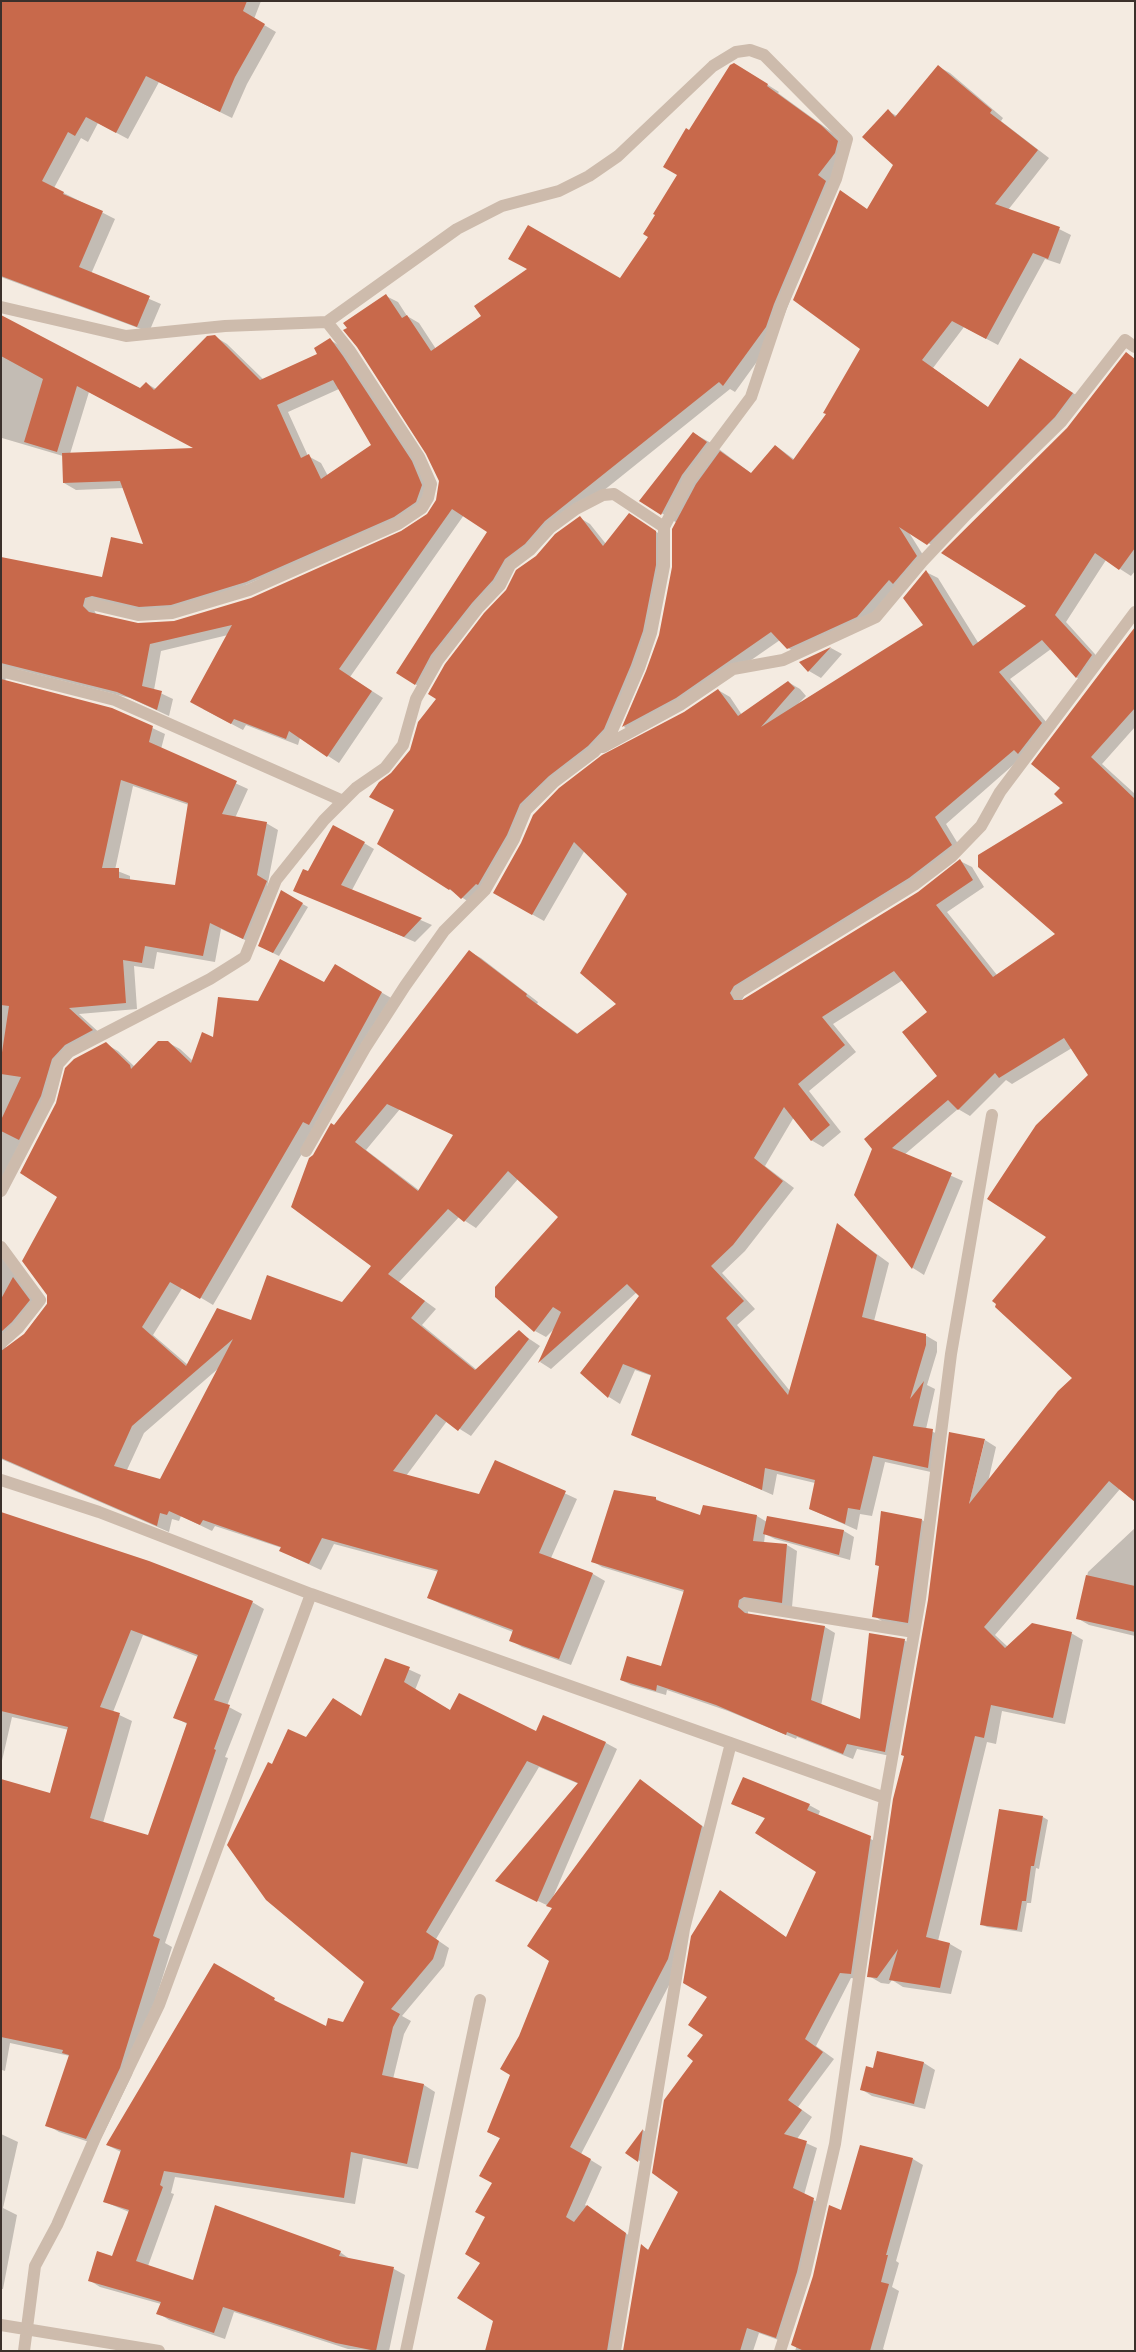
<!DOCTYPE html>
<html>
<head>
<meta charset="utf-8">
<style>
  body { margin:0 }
  #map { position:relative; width:1136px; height:2352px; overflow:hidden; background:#f4ebe1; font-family:"Exo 2",sans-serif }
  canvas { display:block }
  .frame { position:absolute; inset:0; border:2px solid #3b302b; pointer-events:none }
</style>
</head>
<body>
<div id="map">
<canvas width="1136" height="2352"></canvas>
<div class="frame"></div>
</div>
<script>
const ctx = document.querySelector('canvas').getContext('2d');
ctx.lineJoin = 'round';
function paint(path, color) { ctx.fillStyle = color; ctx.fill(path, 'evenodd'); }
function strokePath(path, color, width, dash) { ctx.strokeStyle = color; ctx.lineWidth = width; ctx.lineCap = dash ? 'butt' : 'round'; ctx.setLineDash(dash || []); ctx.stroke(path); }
const shadow = new Path2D(`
  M1 1H261L254 19 276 32 247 84 232 118 159 82 128 139 98 123 88 142 81 138 54 188 115 219 91 274 161 304 149 332 1 277Z
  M939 67 950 73 1003 118 1001 121 1049 158 1008 210 1059 229 1071 235 1060 264 1045 259 998 345 964 327 933 368 989 408 1032 366 1076 395 1059 423 940 550 908 531 928 563 869 623 800 655 788 648 780 640 688 704 635 733 624 727 648 672 660 635 673 568 677 523 641 500 693 433 711 443 752 474 776 446 795 460 828 414 862 349 868 210 894 165 888 111 897 116Z
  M746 71 779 92 778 93 833 133 849 149 777 334 735 392 730 389 557 528 517 565 443 662 427 691 415 684 488 532 464 515 350 677 383 698 339 763 300 738 298 745 246 725 243 730 203 709 228 635 161 651 154 690 173 699 169 716 130 698 16 669 7 672 5 682 112 709 165 734 161 749 248 789 235 818 266 823 278 830 256 945 221 929 215 962 157 952 154 969 134 966 137 1009 79 1014 104 1037 77 1051 63 1066 1 1188V559L103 579 145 545 124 488 76 490 64 483 63 456 2 438 1 440V317L141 389 146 383 156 389 214 336 227 344 264 380 319 355 330 340 342 347 424 469 428 509 183 611 94 610 96 614 136 624 175 622 253 599 402 532 428 515 437 500 440 481 386 296 398 302 407 316 419 323 436 349 621 279 650 237 679 174 689 131ZM339 389 373 445 328 476 321 463 308 456 288 412ZM89 392 197 449 70 454ZM133 786 189 805 176 886 130 880V876L115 870Z
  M1135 477V571L1131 576 1106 560 1066 622 1103 663 1088 683 1076 677 1051 649 1010 679 1053 730 946 824 963 852 746 993 740 1003 919 893 960 861 972 867 984 887 947 912 997 975 1057 934 1065 803 1062 788 1135 629V727L1102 764 1135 794V1501L1120 1489 995 1635 1008 1647 1071 1633 1083 1640 1065 1724 1002 1711 996 1744 987 1742 938 1941 950 1944 962 1951 951 1994 903 1987 892 1980 889 1984 881 1983 869 1976 894 1800 985 1440 996 1447 988 1482 1074 1378 1048 1237 1090 1076 1072 1048 1012 1084 1006 1080 970 1116 958 1109 904 1155 963 1181 924 1275 913 1268 855 1195 938 1076 929 1012 903 980 833 1024 856 1052 809 1091 841 1132 823 1147 811 1140 794 1117 765 1166 794 1188 745 1251 722 1273 755 1309 737 1325 790 1391 837 1225 889 1263 874 1321 925 1335 937 1342V1352L927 1385 935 1389 926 1429 945 1437 940 1474 885 1462 872 1516 860 1514 857 1530 810 1509 815 1483 777 1474 773 1495 633 1434 652 1376 635 1370 620 1404 609 1397 581 1372 641 1296 637 1292 551 1369 540 1362 555 1328 546 1337 535 1331 560 1217 518 1179 476 1228 459 1217 399 1282 436 1309 422 1325 477 1370 519 1332 540 1346 471 1436 447 1421 406 1476 480 1495 495 1461 577 1499 551 1558 593 1574 605 1581 571 1665 522 1647 510 1640 513 1632 441 1604 429 1598 439 1572 334 1544 321 1570 293 1557 281 1550 282 1548 215 1526 212 1531 181 1516 179 1521 172 1519 169 1532 1 1459V1246L41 1307 7 1344 4 1353 24 1335 49 1301 58 1196 106 1044 118 1051 135 1067 167 1042 180 1049 193 1061 214 1038 258 1002 324 984 335 966 393 999 213 1305 183 1287 153 1335 188 1365 252 1322 342 1303 373 1266 335 1127 470 952 481 958 538 1002 537 1004 578 1034 618 1004 628 894 585 850 544 921 494 893 685 713 718 690 730 697 742 715 788 682 800 689 806 696 798 704 925 626 926 572 938 578 979 644 1029 606ZM400 1109 454 1135 420 1191 366 1150ZM220 1367 161 1480 127 1470 144 1433Z
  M580 518 590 524 606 544 639 521 666 538V571L614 734 530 810 472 904 449 889 395 810 392 774 411 751 437 698 537 557Z
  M831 648 842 654 821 678 809 671 801 662Z
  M364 843 374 849 352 890 432 925 415 942 295 890 309 873Z
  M281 892 308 907 279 956 265 949Z
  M656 1499 666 1504 701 1516 704 1507 757 1516 767 1522 844 1531 854 1537 850 1560 775 1539 765 1534 764 1543 787 1545 797 1551 792 1607 748 1609V1615L825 1627 835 1633 821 1706 861 1721 904 1640 914 1646 895 1757 857 1749 853 1759 797 1737 796 1739 728 1711 667 1690 666 1695 631 1685 621 1680 662 1668 684 1592 602 1567 592 1561Z
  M1 1513 252 1602 264 1609 227 1706 242 1714 225 1757 228 1758 165 1943 172 1947 132 2075 98 2145 59 2132 47 2125 70 2056 10 2043 5 2071 2 2070 1 2074V1780L51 1794 69 1730 12 1717 1 1765ZM143 1635 198 1657 175 1717 187 1724 149 1836 103 1823 132 1721 113 1712Z
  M922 1520 933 1527 919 1629 885 1623 874 1616 880 1567 877 1565Z
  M1135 1528V1636L1089 1625 1077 1618 1088 1572Z
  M386 1659 421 1675 415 1690 451 1711 536 1733 606 1743 617 1749 553 1897 641 1781 712 1833 679 1966 581 2154 602 2167 585 2205 637 2241 619 2351H486L494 2320 482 2262 487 2217 501 2139 488 2132 511 2074 520 2037 551 1961 553 1908 508 1887 579 1784 539 1767 436 1939 449 1948 444 1966 402 2016 411 2021 404 2034 393 2079 424 2085 435 2092 418 2169 363 2158 355 2204 175 2177 171 2193 174 2194 148 2266 194 2281 340 2252 351 2260 394 2269 405 2275 389 2351 348 2349 234 2312 225 2339 169 2320 158 2313 161 2304 100 2287 89 2280 113 2257 129 2212 105 2202 121 2152 107 2145 215 1965 285 2007 327 2028 344 2023 365 1982 273 1766 307 1739 362 1717Z
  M733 1803 809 1805 820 1811 818 1816 882 1844 862 1980 851 1978 816 2046 834 2059 798 2107 812 2117 797 2139 817 2148 804 2195 825 2206 787 2343 759 2333 753 2351H625L642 2246 649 2250 680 2192 695 2061 705 2035 720 1891 787 1938 818 1871 766 1819Z
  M1043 1817 1048 1820 1039 1869 1036 1868 1031 1903H1027L1022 1932 987 1927 981 1924Z
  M878 2052 924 2063 935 2070 925 2109 872 2096 861 2089 874 2069Z
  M643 2130 654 2137 649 2167 627 2153Z
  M1 2134 18 2142 3 2208 17 2215 3 2289H1Z
  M913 2159 923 2165 896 2261 899 2263 892 2287 899 2291 883 2349 886 2351H795L842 2212Z`);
const building = new Path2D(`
  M1 1H247L243 11 265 24 235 77 220 112 146 76 116 133 86 117 75 136 68 132 42 181 64 192 63 194 103 211 79 267 150 296 137 327 1 276Z
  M734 63 768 84 767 86 821 125 838 141 835 153 818 175 826 181 774 304 766 327 723 386 719 382 545 521 525 544 505 559 493 580 472 603 431 655 415 685 396 673 487 532 452 509 339 669 372 691 327 757 289 731 286 739 234 719 231 724 190 702 232 625 150 644 142 686 162 691 157 710 117 692 1 663V557L102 577 111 537 143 544 120 481 63 483 62 453 193 448 77 386 57 452 24 442 43 379 1 356V315L140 388 146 382 154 390 207 336 215 335 260 380 317 354 314 348 330 338 343 356 412 461 422 485 416 502 394 517 246 582 171 605 139 607 92 596 85 598 83 606 89 612 138 623 174 621 251 598 401 531 427 514 436 500 439 481 426 454 357 347 343 330 347 328 343 323 386 294 402 318 407 315 431 351 481 316 474 306 527 269 508 259 528 225 620 278 648 237 643 234 655 215 653 214 677 175 663 167 686 128 689 130 730 65ZM333 380 371 445 321 479 309 454 301 458 277 405Z
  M938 65 992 110 990 113 1038 150 995 204 1060 227 1048 259 1033 253 986 339 952 321 922 360 988 407 1020 358 1073 393 1055 417 927 545 899 527 917 556 893 584 889 580 857 617 787 649 771 632 676 698 622 727 646 671 659 635 672 567V529L696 484 720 451 751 473 775 445 793 460 826 414 823 413 860 349 793 300 840 190 867 209 893 165 862 137 888 109 895 117Z
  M1126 352 1135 359V548L1119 570 1095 553 1055 615 1092 655 1076 678 1042 640 999 672 1042 723 1018 754 1014 750 935 817 952 845 909 878 734 986 730 993 734 1000H742L918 892 960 859 973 880 936 905 993 977 1055 934 978 867V855L1063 803 1054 794 1060 788 1031 764 1135 627V708L1091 757 1135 799V1502L1109 1481 984 1627 1005 1648 1032 1623 1072 1632 1053 1718 991 1705 984 1738 975 1736 926 1937 950 1943 940 1988 889 1980 898 1949 877 1978 867 1977 893 1799 904 1756 901 1755 928 1600 949 1432 985 1439 969 1504 1058 1391 1072 1378 995 1307 996 1304 992 1301 1046 1237 987 1199 1036 1125 1088 1075 1064 1038 999 1078 995 1073 958 1110 948 1100 892 1148 952 1173 912 1269 854 1195 872 1149 864 1139 937 1076 902 1032 927 1012 894 971 822 1017 845 1045 798 1084 830 1125 811 1141 784 1107 754 1158 783 1181 733 1245 711 1266 744 1301 726 1318 788 1395 837 1223 877 1255 862 1317 926 1334V1345L910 1399 924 1381 913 1426 933 1429 928 1468 873 1456 860 1510 848 1508 845 1524 809 1509 815 1480 765 1468 762 1490 631 1435 651 1375 623 1364 608 1398 580 1373 639 1296 627 1284 538 1363 561 1312 553 1307 534 1332 495 1297V1287L558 1217 508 1171 464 1222 448 1209 388 1274 425 1301 411 1318 475 1370 519 1330 529 1339 458 1431 436 1414 393 1471 479 1494 495 1460 566 1491 539 1553 593 1573 559 1659 509 1641 513 1630 427 1598 438 1570 322 1538 309 1564 279 1551 281 1547 203 1520 200 1525 169 1511 167 1515 160 1513 157 1526 1 1458V1351L24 1334 47 1304V1295L22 1261 57 1197 20 1173 56 1103 65 1068 74 1059 106 1042 130 1065 131 1069 158 1041H168L191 1063 202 1032 213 1037 218 997 258 1001 280 959 324 982 335 964 382 992 309 1125 303 1122 200 1299 170 1282 142 1327 186 1366 217 1308 251 1320 267 1275 342 1302 371 1266 291 1207 309 1158 313 1155 331 1123 334 1125 469 950 527 994 526 996 577 1034 616 1004 580 973 627 894 574 842 532 915 493 893 521 843 533 815 559 788 602 755 684 712 718 689 738 716 788 681 795 688 761 727 923 625 903 598 926 570 973 646 1026 606 941 553 1067 428ZM387 1104 453 1135 418 1191 355 1142ZM233 1339 160 1479 114 1466 132 1426Z
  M693 432 707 442 682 475 661 515 639 501Z
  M629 513 656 531V565L643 631 631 665 604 729 588 746 549 776 520 804 507 835 478 885 476 884 461 899 450 889 449 890 377 844 394 810 369 797 379 782 391 773 410 750 418 722 436 699 428 694 445 664 484 613 506 590 516 570 536 556 555 534 580 516 603 546Z
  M831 647 808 672 799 662Z
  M1 679 112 708 153 726 149 742 237 781 222 814 267 822 257 875 267 881 243 939 210 923 203 956 145 946 142 963 123 960 126 1003 69 1008 93 1030 65 1045 52 1059 41 1096 19 1140 1 1131V1120L21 1077 1 1074V1059L9 1006 1 1005ZM121 780 188 803 175 885 119 878V868H102Z
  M333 825 365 842 341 885 422 918 404 937 293 891 303 869 308 871Z
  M281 890 303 903 273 953 258 946Z
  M13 1277 30 1300 12 1322 1 1332V1299Z
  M614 1490 656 1497V1500L700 1515 703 1505 757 1515 753 1541 787 1544 782 1603 744 1597 739 1600 738 1607 745 1613 825 1626 811 1700 860 1719 869 1633 905 1639 885 1752 847 1744 843 1754 787 1732 786 1735 716 1705 657 1685 656 1691 620 1680 627 1656 661 1666 684 1590 591 1562Z
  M881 1511 922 1519 908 1623 872 1617 879 1566 875 1565Z
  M1 1512 149 1561 253 1601 214 1700 230 1705 214 1749 216 1750 153 1936 160 1939 120 2068 86 2139 45 2126 69 2055 62 2053 63 2050 1 2037V1779L50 1793 68 1727 1 1711ZM131 1630 198 1655 173 1718 187 1723 148 1835 90 1818 120 1713 100 1707Z
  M767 1516 844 1530 839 1555 763 1534Z
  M1086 1575 1135 1586V1632L1076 1619Z
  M385 1658 410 1667 404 1682 450 1710 459 1693 536 1731 543 1715 606 1742 537 1902 495 1881 578 1783 527 1761 426 1932 439 1941 433 1959 391 2009 400 2014 393 2027 382 2075 424 2084 407 2164 351 2152 344 2198 164 2171 160 2185 163 2187 136 2261 193 2280 215 2205 341 2251 339 2256 394 2267 376 2351 336 2343 223 2307 214 2333 156 2314 161 2302 88 2281 97 2251 112 2256 129 2210 103 2202 121 2150 106 2145 214 1963 275 1998 274 2000 326 2026 328 2018 343 2022 364 1982 266 1900 227 1845 268 1762 272 1764 288 1729 306 1737 333 1698 361 1716Z
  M743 1777 810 1804 807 1810 871 1836 851 1974 840 1973 805 2039 823 2052 788 2100 802 2110 784 2134 807 2141 793 2188 814 2198 797 2272 776 2338 747 2328 740 2351H623L641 2244 648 2250 678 2192 652 2173 664 2100 693 2061 687 2056 703 2035 688 2025 707 1997 683 1983 691 1936 720 1890 786 1937 816 1872 755 1833 765 1818 731 1804Z
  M640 1779 702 1826 668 1959 570 2147 591 2159 566 2217 574 2222 587 2205 626 2233 607 2351H485L493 2321 457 2298 480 2263 465 2254 485 2217 475 2212 492 2183 479 2176 500 2138 487 2132 510 2075 500 2069 519 2036 549 1961 527 1946 552 1908 546 1906Z
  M999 1809 1043 1816 1034 1866H1031L1026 1901H1022L1017 1930 980 1925Z
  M877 2051 924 2062 914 2104 860 2090 866 2066 873 2068Z
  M643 2129 638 2162 625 2153Z
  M860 2145 913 2158 886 2255H888L881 2282 889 2284 870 2351H804L791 2345 813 2276 829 2205 841 2210Z`);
const street = new Path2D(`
  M1 307 126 336 225 326 327 322 457 229 502 206 559 191 589 176 618 156 713 66 736 52 750 50 764 55 847 139 836 179 781 307 751 397 689 480 664 527V566L651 633 639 668 611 733 594 752 554 782 526 810 514 839 485 890 444 931 405 986 365 1048 306 1151
  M91 604 138 615 172 613 249 590 398 524 422 508 428 498 431 484 419 457 350 351 327 322
  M1 671 115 700 343 801
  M603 747 680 705 733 669 783 660 876 617 922 562 967 514 1061 422 1125 340 1135 347
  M738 993 914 885 951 857 981 826 1000 792 1135 612
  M1 1191 49 1099 58 1064 69 1052 210 979 245 957 276 880 324 820 356 788 385 768 403 745 416 699 438 660 478 608 500 585 510 565 530 550 550 528 576 509 603 495 614 494 664 527
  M1 1247 40 1300 18 1328 1 1343
  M1 1480 99 1512 311 1594 885 1798
  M746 1605 914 1632
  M1 2325 159 2351
  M24 2351 35 2266 57 2225 95 2138 159 2005 311 1594
  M406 2351 480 2000
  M615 2351 684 1929 731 1743
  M780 2351 805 2274 835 2144 885 1798 920 1599 951 1354 992 1115`);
paint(shadow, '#0003');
paint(building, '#c8694b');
strokePath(street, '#cdbbac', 12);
</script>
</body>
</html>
